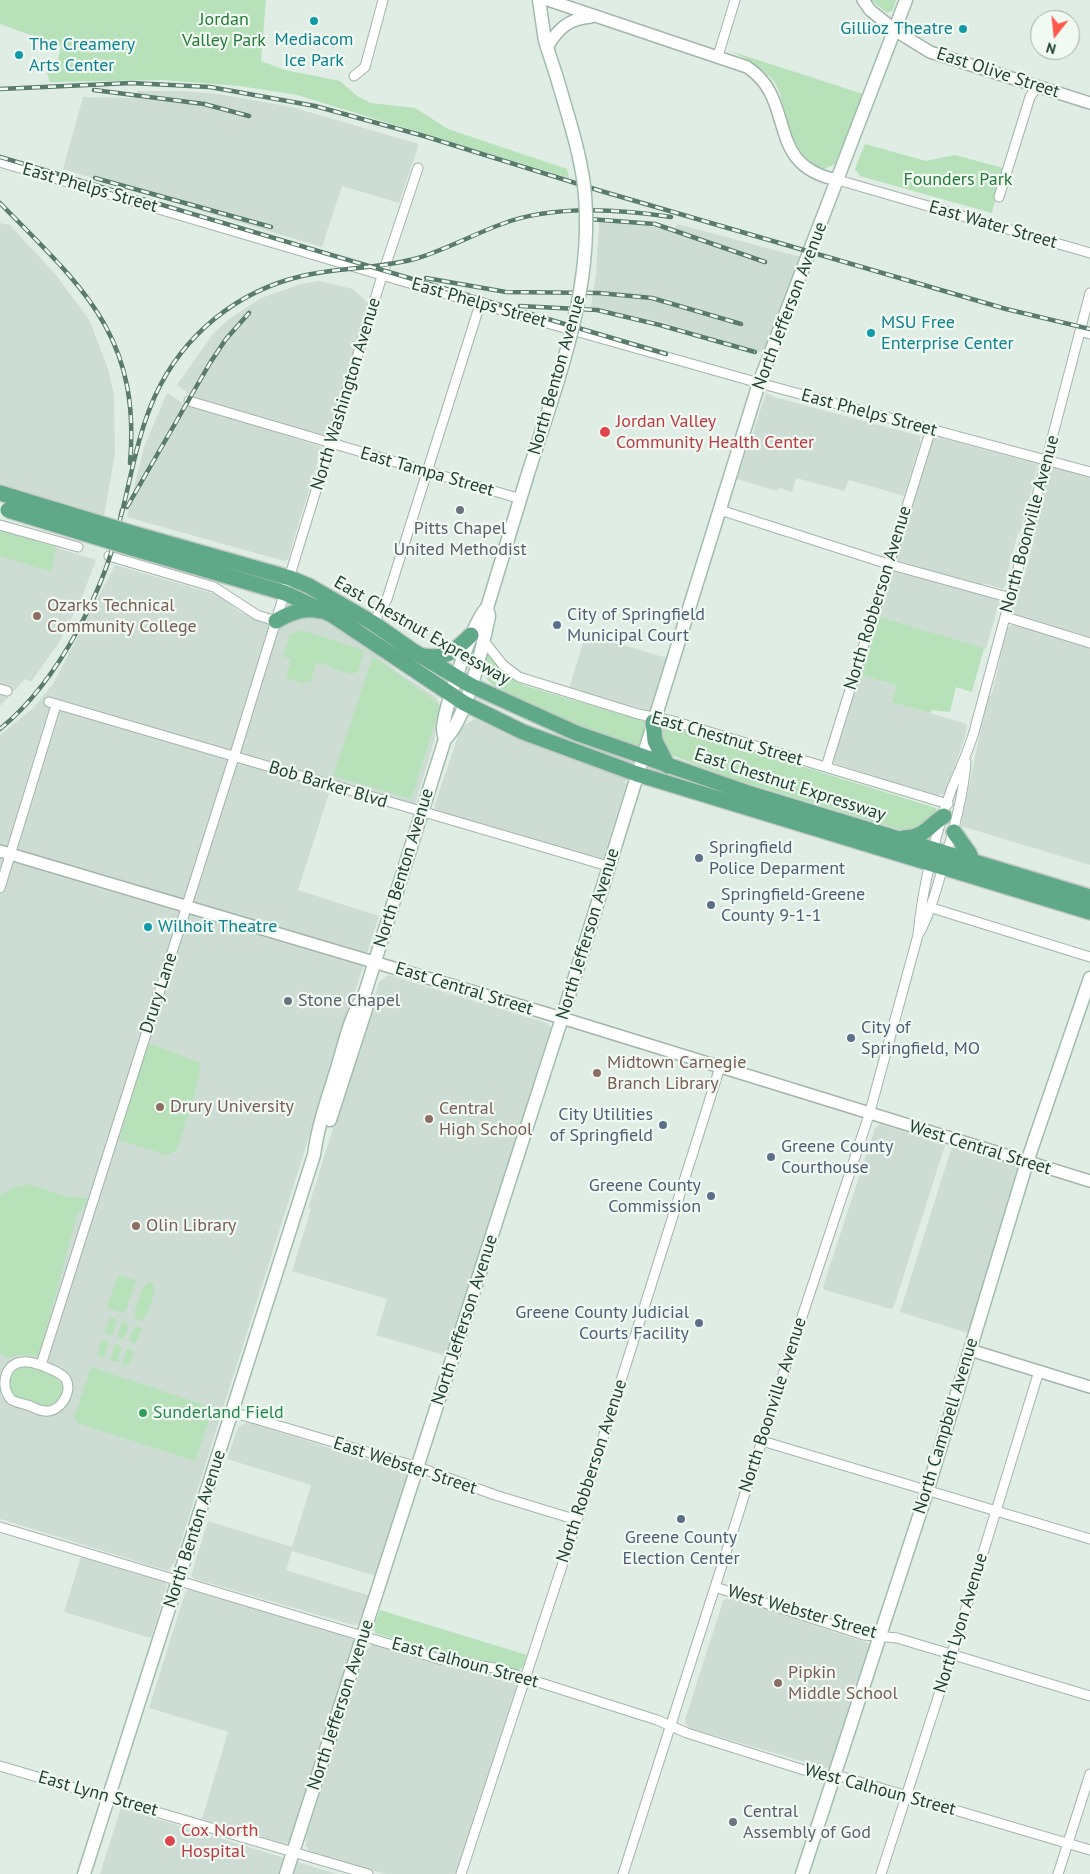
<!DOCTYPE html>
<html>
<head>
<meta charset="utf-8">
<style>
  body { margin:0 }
  #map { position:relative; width:1090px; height:1874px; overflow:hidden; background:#e0ede5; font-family:"PT Sans",sans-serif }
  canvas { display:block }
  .north { position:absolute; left:1030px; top:10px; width:50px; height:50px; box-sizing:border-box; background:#f1f9f3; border:1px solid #9dafa5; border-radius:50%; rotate:196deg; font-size:14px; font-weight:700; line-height:20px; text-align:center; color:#1e3f30 }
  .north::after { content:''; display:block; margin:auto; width:18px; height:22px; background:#ff574b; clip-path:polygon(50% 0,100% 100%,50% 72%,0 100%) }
</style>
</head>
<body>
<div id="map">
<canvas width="1090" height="1874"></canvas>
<div class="north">N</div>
</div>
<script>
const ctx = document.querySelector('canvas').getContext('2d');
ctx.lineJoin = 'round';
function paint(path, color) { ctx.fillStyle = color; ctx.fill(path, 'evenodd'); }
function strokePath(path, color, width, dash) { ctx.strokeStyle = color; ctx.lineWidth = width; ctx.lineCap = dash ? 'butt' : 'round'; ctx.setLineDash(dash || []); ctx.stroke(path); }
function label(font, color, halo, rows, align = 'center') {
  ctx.font = font + ' "PT Sans",sans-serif'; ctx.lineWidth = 4.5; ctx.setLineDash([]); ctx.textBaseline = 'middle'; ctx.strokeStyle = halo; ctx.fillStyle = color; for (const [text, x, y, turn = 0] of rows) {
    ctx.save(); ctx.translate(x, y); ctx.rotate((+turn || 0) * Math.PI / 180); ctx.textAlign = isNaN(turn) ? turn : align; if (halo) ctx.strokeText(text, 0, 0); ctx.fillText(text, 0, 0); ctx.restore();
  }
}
const built = new Path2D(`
  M137 91H182L218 94 292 107 419 144 399 203 342 186 322 247 63 169 83 97 135 98Z
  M599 222 640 224 674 232 677 224 801 257 764 353 661 322 591 307 596 274Z
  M0 223 10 225 56 275 90 321 108 369 114 394 115 454 104 516 0 486Z
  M319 281 353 289 369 304 329 433 322 435 194 397 177 385 212 335 229 319 261 298 301 284Z
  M167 393 181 402 322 447 288 559 284 561 127 517 144 447Z
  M766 393 774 397 920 436V444L904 496 849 480 844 491 796 478 792 492 779 488 777 491 737 479Z
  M941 438 1038 464 1021 530 1018 533 1006 578 1007 582 1003 589 986 584H973L896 560 932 442 935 438Z
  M1054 467 1090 476V637L1017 616 1012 610 1014 604 1017 602 1018 587 1023 581 1034 540 1033 534 1049 471Z
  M0 530 96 560 80 602 58 644 31 682 25 679 0 706Z
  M115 565 215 594 223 598 238 611 263 623 286 624 295 616 317 617 354 638 401 674 436 697 441 707 433 745 415 805 333 781 298 890 379 916 183 1535 175 1562 168 1571 0 1519V735L33 708 53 684Z
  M892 568 1001 599 1002 603 998 606 986 649 877 616Z
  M1013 625 1090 648V865L961 826 981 728 988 698 992 694 1007 628Z
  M586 634 667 658 650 711 569 688Z
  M858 674 897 686 893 702 967 724 965 737 945 794 934 795 833 763Z
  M475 719 625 779 626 785 603 859 435 811V804L461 727Z
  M388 975 547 1023 551 1027 447 1356 376 1335 387 1299 292 1271 311 1209 308 1208 379 982Z
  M880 1124 945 1145 894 1306 891 1309 825 1290 823 1287 875 1128Z
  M954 1146 1016 1165 1019 1169 970 1332 968 1333 900 1312 951 1149Z
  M247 1422 408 1472 376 1576 292 1551 286 1570 371 1596 360 1624 353 1625 195 1579 191 1576 208 1521 292 1547 311 1485 227 1459 238 1427Z
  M81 1557 166 1582 167 1586 151 1638 64 1612Z
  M189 1589 348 1636 354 1641 292 1838 286 1844 202 1819 228 1732 149 1708 185 1593Z
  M729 1597 871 1644 832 1766 829 1769 689 1728 686 1724 685 1720 723 1601Z
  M373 1644 447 1667 486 1672 512 1680 517 1685 457 1874H385L309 1851 306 1846V1837L367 1649Z
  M121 1808 337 1874H100Z`);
const green = new Path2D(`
  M0 0H266L261 61 285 70 340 81 357 96 371 103 415 108 448 129 567 169 569 178 297 95 240 86 162 80 50 82 46 70 58 60 61 46 0 24Z
  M871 0H896L893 10 887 13Z
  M727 50 863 94 835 164 822 170C797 155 791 136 784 109 782 100 780 91 775 83 764 68 744 57 727 50Z
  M865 144 926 161 955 155 1003 168 992 213 860 176 855 169Z
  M0 530 56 547 51 572 0 556Z
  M880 617 984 648 972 692 956 687 950 712 932 710 930 713 892 702 897 686 861 675Z
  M301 630 363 650 364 653 358 672 351 674 329 667 330 665 316 663 310 683 306 681 305 684 286 678 291 659 283 656 290 635Z
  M487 649 500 670 523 685 646 722 641 745H633C610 737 496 695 487 679 481 669 485 659 487 649Z
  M373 656 438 703 439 710 411 799 333 776Z
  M662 723 936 808 937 811 926 828 905 831 736 780 669 754 664 749Z
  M148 1043 201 1063 194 1098 177 1150 167 1155 119 1140Z
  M29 1184 67 1197 86 1198 88 1203 77 1214 39 1356 18 1355 7 1358 0 1352V1196L13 1188Z
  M118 1275 136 1280 125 1313 107 1308Z
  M147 1282 154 1284 153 1289 155 1290 146 1317H143L142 1321 135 1319 136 1314 134 1313 143 1286 145 1287Z
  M110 1317 117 1320 112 1335 105 1333Z
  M122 1322 129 1324 124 1339 117 1337Z
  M135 1326 142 1328 136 1343 129 1341Z
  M102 1340 109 1342 104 1358 97 1355Z
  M115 1344 122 1347 117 1362 110 1360Z
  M127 1348 134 1351 129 1366 122 1364Z
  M22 1366C38 1368 62 1374 63 1392L55 1405C40 1409 20 1400 8 1392L10 1370Z
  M91 1367 213 1408 195 1461 78 1423 74 1418Z
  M380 1610 527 1655 523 1667 517 1671 482 1660 442 1654 375 1633 374 1626Z`);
const minor = new Path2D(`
  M718 56 735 0
  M354 76 365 67 383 0
  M0 162 480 304 759 383 1090 472
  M838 180 1090 253
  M999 197 1030 97 1037 86
  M1080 331 1090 334
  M189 401 521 499
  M720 510 888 564 1011 598
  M0 525 78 547
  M109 556 214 587 257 615 276 621
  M1006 617 1090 643
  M373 623 387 599 480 304
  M484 641 503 665 519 677 638 714 673 721 948 804
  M0 689 7 691
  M49 702 608 866
  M826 767 931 429
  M0 888 56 705
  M932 908 1090 957
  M920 932C931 911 936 890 943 867 953 832 963 799 966 762
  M41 1365C49 1369 59 1371 65 1378 74 1391 60 1413 45 1411 40 1411 35 1408 30 1406 25 1404 17 1403 12 1400 0 1390 3 1363 23 1362 29 1361 36 1364 41 1365L234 757 382 276 418 168
  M232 1412 418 1467 495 1495 577 1520
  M762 1441 1090 1539
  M0 1527 439 1659 494 1668 657 1720 687 1733 826 1777H843L1090 1850
  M715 1587 864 1635 897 1638 1090 1696
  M0 1766 368 1874
  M461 1874 577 1520 720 1067
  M623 1874 790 1353 869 1115 918 935C922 890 936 830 952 788 960 769 968 752 974 732 1014 586 1052 440 1090 293
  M881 1874 952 1654 1039 1371
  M1058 1874 1090 1774`);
const tertiary = new Path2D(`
  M548 0 747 67C798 100 763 166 838 180
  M863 0 870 10 896 31 930 52 1090 103
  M547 47C559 28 568 19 591 17
  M0 851 562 1018 1090 1181
  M970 1350 1090 1387`);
const secondary = new Path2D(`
  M539 0 545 41 557 78
  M445 739C466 721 483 645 489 616L487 608 526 480
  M330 1120 366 1009 364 996
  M84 1874 314 1155C318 1124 329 1095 338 1065 345 1042 350 1016 364 996L445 739C444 736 443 731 443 728 444 710 474 617 487 608
  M286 1874 562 1018 759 383 906 0
  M802 1874 927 1492 1027 1162 1090 978`);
const primary = new Path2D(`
  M0 493 13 497
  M135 534 290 578 309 586 373 623 413 651 470 685 576 733 751 794 1090 897
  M132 548 285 593 332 615 464 703 523 732 637 774 1090 912
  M276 621C290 613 304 607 320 611
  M423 656C445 660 456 650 471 635
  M653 722 655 741 668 766
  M954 832 969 853 972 861
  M903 838C925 837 927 827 944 816`);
const rail = new Path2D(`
  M0 89 131 83 210 87 315 106 424 136 601 191 1006 309 1090 329
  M94 90 204 104 249 116
  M0 157 666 354
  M95 178 271 227
  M0 203C82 287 141 335 130 463
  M589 219 655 224 765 262
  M426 278 506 292 599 293 652 298 741 324
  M520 306 597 310 660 325 755 352
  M127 507 210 363 226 339 249 313
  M121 516C131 477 138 433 155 396 183 335 237 291 302 276 340 267 380 269 418 258 447 249 474 234 502 224 551 205 619 209 671 217
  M0 729C60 680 108 585 122 510`);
const secondaryBridge = new Path2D(`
  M526 480C556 384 596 287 584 185 579 148 567 113 557 78`);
const primaryBridge = new Path2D(`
  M13 497 135 534
  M8 510 132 548`);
const markers = [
  [314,21,5,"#0f9aa8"],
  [963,29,5,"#0f9aa8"],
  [19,55,5,"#0f9aa8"],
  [871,333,5,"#0f9aa8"],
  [605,432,6,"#e0444e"],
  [460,510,5,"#6b7280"],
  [37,616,5,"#8d6e63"],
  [557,625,5,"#5c6f8a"],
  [699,858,5,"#5c6f8a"],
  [711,905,5,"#5c6f8a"],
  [148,927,5,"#0f9aa8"],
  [288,1001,5,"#6b7280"],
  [851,1038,5,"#5c6f8a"],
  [597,1073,5,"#8d6e63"],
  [160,1107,5,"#8d6e63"],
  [429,1119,5,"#8d6e63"],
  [663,1125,5,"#5c6f8a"],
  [771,1157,5,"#5c6f8a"],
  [711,1196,5,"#5c6f8a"],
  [136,1226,5,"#8d6e63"],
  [699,1323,5,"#5c6f8a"],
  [143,1413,5,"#2e9e5b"],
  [681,1519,5,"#5c6f8a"],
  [778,1683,5,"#8d6e63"],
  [733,1822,5,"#6b7280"],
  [170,1841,6,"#e0444e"]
];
const parkNames = [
  ["Jordan",224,20],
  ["Valley Park",224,41],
  ["Founders Park",958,180]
];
const cultureNames = [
  ["Gillioz Theatre",953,29,"right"],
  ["Mediacom",314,40,"center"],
  ["Ice Park",314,61,"center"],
  ["The Creamery",29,45],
  ["Arts Center",29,66],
  ["MSU Free",881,323],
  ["Enterprise Center",881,344],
  ["Wilhoit Theatre",158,927]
];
const streetNames = [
  ["East Olive Street",998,73,18],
  ["East Phelps Street",90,188,16],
  ["East Water Street",993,225,16],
  ["East Phelps Street",479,303,16],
  ["North Jefferson Avenue",790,306,-69],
  ["North Benton Avenue",557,375,-74],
  ["North Washington Avenue",346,394,-73],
  ["East Phelps Street",869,413,15],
  ["East Tampa Street",427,472,16],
  ["North Boonville Avenue",1030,524,-75],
  ["North Robberson Avenue",878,598,-73],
  ["East Chestnut Expressway",422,631,30],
  ["East Chestnut Street",727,739,16],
  ["Bob Barker Blvd",328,785,17],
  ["East Chestnut Expressway",790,785,18],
  ["North Benton Avenue",404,868,-73],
  ["North Jefferson Avenue",588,934,-73],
  ["East Central Street",464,989,17],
  ["Drury Lane",159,993,-72],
  ["West Central Street",980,1148,17],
  ["North Jefferson Avenue",465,1320,-72],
  ["North Boonville Avenue",773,1405,-72],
  ["North Campbell Avenue",946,1426,-73],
  ["East Webster Street",405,1466,18],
  ["North Robberson Avenue",592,1471,-72],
  ["North Benton Avenue",195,1529,-72],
  ["West Webster Street",802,1612,16],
  ["North Lyon Avenue",961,1623,-73],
  ["East Calhoun Street",465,1663,15],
  ["North Jefferson Avenue",341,1705,-72],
  ["West Calhoun Street",880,1790,15],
  ["East Lynn Street",98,1794,16]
];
const healthNames = [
  ["Jordan Valley",616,422],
  ["Community Health Center",616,443],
  ["Cox North",181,1831],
  ["Hospital",181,1852]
];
const worshipNames = [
  ["Pitts Chapel",460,529,"center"],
  ["United Methodist",460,550,"center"],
  ["Stone Chapel",298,1001],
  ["Central",743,1812],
  ["Assembly of God",743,1833]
];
const educationNames = [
  ["Ozarks Technical",47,606],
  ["Community College",47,627],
  ["Midtown Carnegie",607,1063],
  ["Branch Library",607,1084],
  ["Drury University",170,1107],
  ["Central",439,1109],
  ["High School",439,1130],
  ["Olin Library",146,1226],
  ["Pipkin",788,1673],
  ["Middle School",788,1694]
];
const serviceNames = [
  ["City of Springfield",567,615],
  ["Municipal Court",567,636],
  ["Springfield",709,848],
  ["Police Deparment",709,869],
  ["Springfield-Greene",721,895],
  ["County 9-1-1",721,916],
  ["City of",861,1028],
  ["Springfield, MO",861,1049],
  ["City Utilities",653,1115,"right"],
  ["of Springfield",653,1136,"right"],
  ["Greene County",781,1147],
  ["Courthouse",781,1168],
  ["Greene County",701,1186,"right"],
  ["Commission",701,1207,"right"],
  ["Greene County Judicial",689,1313,"right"],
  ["Courts Facility",689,1334,"right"],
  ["Greene County",681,1538,"center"],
  ["Election Center",681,1559,"center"]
];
const leisureNames = [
  ["Sunderland Field",153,1413]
];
paint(built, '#ceddd3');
paint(green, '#b6e1b9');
strokePath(minor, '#a2b5ab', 11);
strokePath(tertiary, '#a2b5ab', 14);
strokePath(secondary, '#a0bdad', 15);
strokePath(primary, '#c0c9c5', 18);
strokePath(minor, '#fff', 9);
strokePath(tertiary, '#fff', 11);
strokePath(secondary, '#fff', 12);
strokePath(primary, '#5fa888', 15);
strokePath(rail, '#587b6b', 4.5);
strokePath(rail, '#f1f9f3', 2.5, [8]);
strokePath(secondaryBridge, '#a0bdad', 15, []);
strokePath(primaryBridge, '#c0c9c5', 18, []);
strokePath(secondaryBridge, '#fff', 12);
strokePath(primaryBridge, '#5fa888', 15);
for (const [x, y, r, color] of markers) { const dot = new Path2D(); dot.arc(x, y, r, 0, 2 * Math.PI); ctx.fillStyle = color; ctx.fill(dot); strokePath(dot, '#f1f9f3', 2); }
label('18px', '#237b35', '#f1f9f3', parkNames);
label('18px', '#0d838f', '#f1f9f3', cultureNames, 'left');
label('18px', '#1e3f30', '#f1f9f3', streetNames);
label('18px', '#be3a42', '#f1f9f3', healthNames, 'left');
label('18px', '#5b616d', '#f1f9f3', worshipNames, 'left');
label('18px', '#785e54', '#f1f9f3', educationNames, 'left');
label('18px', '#4e5e75', '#f1f9f3', serviceNames, 'left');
label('18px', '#27864d', '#f1f9f3', leisureNames, 'left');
</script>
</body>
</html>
